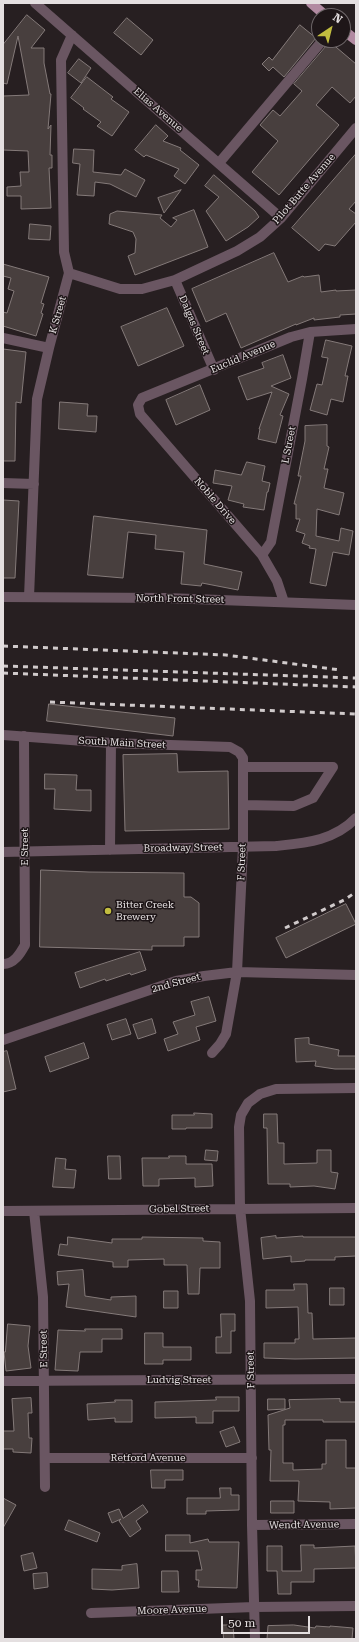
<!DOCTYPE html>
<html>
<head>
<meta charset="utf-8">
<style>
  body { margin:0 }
  #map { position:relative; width:359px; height:1642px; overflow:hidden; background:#271f21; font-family:"Roboto Serif",serif }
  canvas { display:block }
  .frame { position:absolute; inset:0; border:4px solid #e4dfe0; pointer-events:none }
  .north { position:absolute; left:311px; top:8px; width:40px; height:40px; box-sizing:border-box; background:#1e1618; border:1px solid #6d6668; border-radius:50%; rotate:35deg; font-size:11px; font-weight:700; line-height:16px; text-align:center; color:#e4dfe0 }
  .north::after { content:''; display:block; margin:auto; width:14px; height:18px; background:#c2bd3f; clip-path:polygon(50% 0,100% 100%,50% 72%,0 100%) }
  .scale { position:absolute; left:221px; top:1616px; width:89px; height:18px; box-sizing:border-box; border:2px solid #e4dfe0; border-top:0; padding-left:5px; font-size:12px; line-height:14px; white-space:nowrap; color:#e4dfe0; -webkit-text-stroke:3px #1e1618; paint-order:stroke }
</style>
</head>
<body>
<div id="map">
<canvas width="359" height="1642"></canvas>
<div class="frame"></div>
<div class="north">N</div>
<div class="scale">50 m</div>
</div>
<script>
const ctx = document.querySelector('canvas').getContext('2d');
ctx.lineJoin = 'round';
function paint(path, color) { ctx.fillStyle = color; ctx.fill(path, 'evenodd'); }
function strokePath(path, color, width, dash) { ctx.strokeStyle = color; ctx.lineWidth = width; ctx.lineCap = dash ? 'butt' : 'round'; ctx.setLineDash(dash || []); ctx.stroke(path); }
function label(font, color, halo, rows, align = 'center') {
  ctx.font = font + ' "Roboto Serif",serif'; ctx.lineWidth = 3; ctx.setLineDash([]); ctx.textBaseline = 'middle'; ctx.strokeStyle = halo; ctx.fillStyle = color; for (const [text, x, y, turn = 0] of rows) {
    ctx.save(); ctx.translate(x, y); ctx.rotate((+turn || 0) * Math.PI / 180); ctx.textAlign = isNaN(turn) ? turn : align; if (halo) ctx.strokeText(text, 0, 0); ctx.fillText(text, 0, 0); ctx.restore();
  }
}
const building = new Path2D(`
  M27 15 45 30 31 48H44V63L50 94H51L48 129 51 125 50 155H52V168H49L51 208 21 209V196H7V187L21 186 20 172H29L28 151 3 150V96L29 95 18 36 7 84 3 83V45Z
  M127 18 153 40 141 55 114 33Z
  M300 25 316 38 284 77 273 67 269 71 262 64 269 57 272 60Z
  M330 42 356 64V96L350 103 332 87 316 105 339 125 279 195 252 172 278 141 260 125 273 110 280 116 302 91 294 84Z
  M79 59 91 68 81 83 68 73Z
  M87 77 113 97 111 99 129 112 112 136 97 126 101 122 83 109 84 108 71 98Z
  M156 125 168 136 163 141 181 148 180 150 199 165 185 184 174 176 179 169 146 155 144 157 135 150Z
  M74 149 94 150 93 172 121 175 125 169 145 180 136 197 110 184 95 182 94 196 77 195 80 164 73 163Z
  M356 154V201L349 209 356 214V222L335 246 325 244 319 251 292 228Z
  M214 175 255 211 259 217 248 227 226 241 206 211 219 197 205 186Z
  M181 190 164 213 158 198Z
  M194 210 208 247 135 275 128 256 135 253 136 239 133 232 109 224 110 214 117 211 162 215 160 218 171 227 177 220 173 218Z
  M30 224 51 226 50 240 29 239Z
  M274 253 288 282 303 276 304 277 319 275 321 292 336 290V291L356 290V314L340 315V317L314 320V318L296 325V324L241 348 226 313 206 322 192 289Z
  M3 264 49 277 41 303 44 304 41 313 43 314 36 336 3 326V312L7 313 14 291 8 289 11 278 3 276Z
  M167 308 184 346 138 366 121 327Z
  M326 340 352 346 345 376H348L343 402 331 399 327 415 310 410 317 384 322 385 328 358 322 357Z
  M3 349 26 352 21 403 16 402 15 461H3Z
  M283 355 291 378 271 386 289 394 280 415 283 416 276 443 258 439 260 429H259L272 392 247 400 238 377 264 368 262 363Z
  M200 385 210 410 176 425 166 400Z
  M60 402 88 404 87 416H97L96 432 59 429Z
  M327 425V446L329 447 324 469H328L324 488 344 493 339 515 317 509 316 536 339 541 341 528 353 531 349 555 333 552 326 586 310 583 316 549 309 548 310 546 302 543 305 534 296 531 300 519H296V504H294L301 476H298L305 441V426Z
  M247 462 265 466 262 481 270 483 268 492H267L264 510 243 507 244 504 228 500 232 486 213 483 215 470 241 475Z
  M3 500 19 501 15 578H3Z
  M94 516 207 530 204 564 242 572 238 590 202 583 201 586 181 584 184 552 155 549 156 535 128 532 123 578 88 575Z
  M49 704 175 718 173 736 47 721Z
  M177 754 178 772 228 771 229 829 125 831 123 755Z
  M45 774 77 775 76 790H91V811L54 809 55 789H45Z
  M41 870 89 872 184 873V897H191L199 903V937H184V946H152V950L40 947Z
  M346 904 356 924 286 958 276 938Z
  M140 952 146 970 131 975 130 973 106 981 105 979 80 988 75 973Z
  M209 997 216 1021 196 1027 200 1040 168 1051 164 1039 178 1034 173 1022 195 1015 191 1002Z
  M126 1019 131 1034 112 1040 107 1025Z
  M152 1019 156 1033 138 1039 133 1025Z
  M309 1038V1044L339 1050 338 1056H356V1069H335L315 1066 316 1061 296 1062 295 1039Z
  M84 1043 89 1058 50 1072 45 1057Z
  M7 1051 16 1089 3 1092V1052Z
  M194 1113 212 1114V1128H186V1129H172V1115H194Z
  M264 1114H277L278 1143H284V1164L317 1163V1150H331V1172L338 1173 335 1189 314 1186 290 1187V1184H268L267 1128H264Z
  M206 1150 218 1151 217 1161 205 1160Z
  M108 1156H120L121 1179H109Z
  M169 1156H186V1164H212L213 1186 195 1187V1178L159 1179V1186H143L142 1158H169Z
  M56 1158 66 1159 65 1169 76 1170 74 1188 53 1187Z
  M276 1236V1238L303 1236V1237H356V1256L335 1257V1260H305V1261L291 1262V1256L263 1259 261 1238Z
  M68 1237 112 1243V1239H142V1237L203 1238V1241L220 1242V1268H200L199 1294H188L187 1265H164V1259L128 1260V1267H113V1262L58 1255 60 1244 67 1245Z
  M83 1270 85 1296 111 1300V1297L136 1296V1317L66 1307 69 1284 58 1285 57 1272Z
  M294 1284H307L308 1313H312L313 1339 356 1338V1358L295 1359 264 1358V1343H295V1339H299L298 1307 266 1308V1290H294Z
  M330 1288H344V1305H330Z
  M164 1291H178V1308H164Z
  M221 1314H235V1331H231V1353H216V1337H221Z
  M8 1324 30 1326 28 1346 31 1368 6 1371 4 1352H5Z
  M85 1329H122V1339H102V1352H80L78 1371 55 1370 58 1330 85 1331Z
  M145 1333H163V1347H191V1360H163V1364H145Z
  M216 1397H239V1411H213V1423H196V1417L155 1418V1402L216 1400Z
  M31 1398 32 1413H28L29 1438H32L31 1453 13 1452V1449H3V1431H14L12 1399Z
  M268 1399H285V1409L268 1410Z
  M340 1399V1402H356V1422H323V1420H285V1425H283V1463H293V1470L322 1469V1464H326V1440H346V1468H356V1508L330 1509V1502L298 1501 299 1481H270L271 1450H269L268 1415 290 1408 289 1400Z
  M115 1400H132V1422H115V1418L88 1420 87 1404 115 1402Z
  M234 1427 240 1442 226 1447 220 1432Z
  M151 1470H183V1480H165V1488H152Z
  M220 1488H231V1495H239V1510L206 1511V1514H187V1498H220Z
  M3 1498 16 1505 3 1528Z
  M271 1501H294V1513H271Z
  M143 1505 148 1512 136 1521 141 1529 130 1537 119 1521 121 1519 112 1523 108 1513 119 1509 123 1518Z
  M69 1520 100 1533 97 1542 65 1530Z
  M166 1535H190V1543L208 1539 209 1542H239L237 1588 198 1587 199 1580H196V1570H202L198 1551H166Z
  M301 1545H314V1548L355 1546 356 1568 314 1569V1582H291V1594H278L277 1571H267V1546H282V1571H301Z
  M33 1553 37 1568 24 1571 21 1556Z
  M137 1564 139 1588 112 1590 92 1589V1569L122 1570V1566Z
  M162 1571H178L179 1592H162Z
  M47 1573 48 1587 34 1589 33 1574Z
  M223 1625H233L234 1639H224Z
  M294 1625 315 1628 316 1626 330 1627V1626L353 1628 352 1639H267L268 1626Z`);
const minor = new Path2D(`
  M35 3 281 218
  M219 163 323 40
  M69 273 120 289H142L175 280 237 251 260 237 281 218 356 128
  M175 280 214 370
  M3 338 49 348
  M3 483 34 484
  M262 555 271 542 302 379 310 332
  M3 597 166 598 356 605
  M29 597 37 399 49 348 69 273 64 252 61 60 72 35
  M284 602 277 581 262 555 140 414 138 405 142 398 291 337 310 332 356 329
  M3 735 111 743 230 747 239 752 243 758V847L237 972 226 1034 220 1044 212 1053
  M243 767H333L313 798 294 806 243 805
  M110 850 111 743
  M3 852 276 846C305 843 334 841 356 818
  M3 964C14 964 20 954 25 945L24 736
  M3 1040 176 981 204 976 237 972 356 975
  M3 1211 356 1208
  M34 1211 43 1297 45 1487
  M3 1381 356 1379
  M45 1458H252
  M252 1525 356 1524
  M91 1613 254 1607 356 1606
  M255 1639 252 1525 250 1301 240 1208 239 1127 241 1115 248 1103 260 1094 276 1089 356 1088`);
const major = new Path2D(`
  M311 3 326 16
  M343 30 356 40`);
const rail = new Path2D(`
  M3 646 226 655 340 670
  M3 666 356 678
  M3 673 356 687
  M50 702 356 714
  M285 928 344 900 356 892`);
const markers = [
  [108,911,4,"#c2bd3f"]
];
const streetNames = [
  ["Elias Avenue",158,110,41],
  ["Pilot Butte Avenue",304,189,-49],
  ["K Street",58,315,-74],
  ["Dalgas Street",194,325,67],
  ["Euclid Avenue",243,357,-23],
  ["L Street",289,445,-79],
  ["Noble Drive",215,501,49],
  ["North Front Street",180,599,1],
  ["South Main Street",122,743,3],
  ["E Street",25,847,-90],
  ["Broadway Street",183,848,-1],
  ["F Street",242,862,-88],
  ["2nd Street",176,983,-15],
  ["Gobel Street",179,1209,-1],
  ["E Street",44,1349,-91],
  ["F Street",251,1370,-91],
  ["Ludvig Street",179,1380],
  ["Retford Avenue",148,1458],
  ["Wendt Avenue",304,1525,-1],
  ["Moore Avenue",172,1610,-2]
];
const poiNames = [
  ["Bitter Creek",116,905],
  ["Brewery",116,917]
];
paint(building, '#483f3e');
strokePath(building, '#847a79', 1);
strokePath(minor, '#6a5662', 10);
strokePath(major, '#b28ba2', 10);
strokePath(rail, '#d0cacb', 3, [5, 5]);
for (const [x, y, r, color] of markers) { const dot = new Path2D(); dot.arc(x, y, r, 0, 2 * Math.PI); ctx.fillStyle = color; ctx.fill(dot); strokePath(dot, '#1e1618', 1.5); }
label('10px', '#e4dfe0', '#1e1618', streetNames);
label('10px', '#e4dfe0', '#1e1618', poiNames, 'left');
</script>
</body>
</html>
